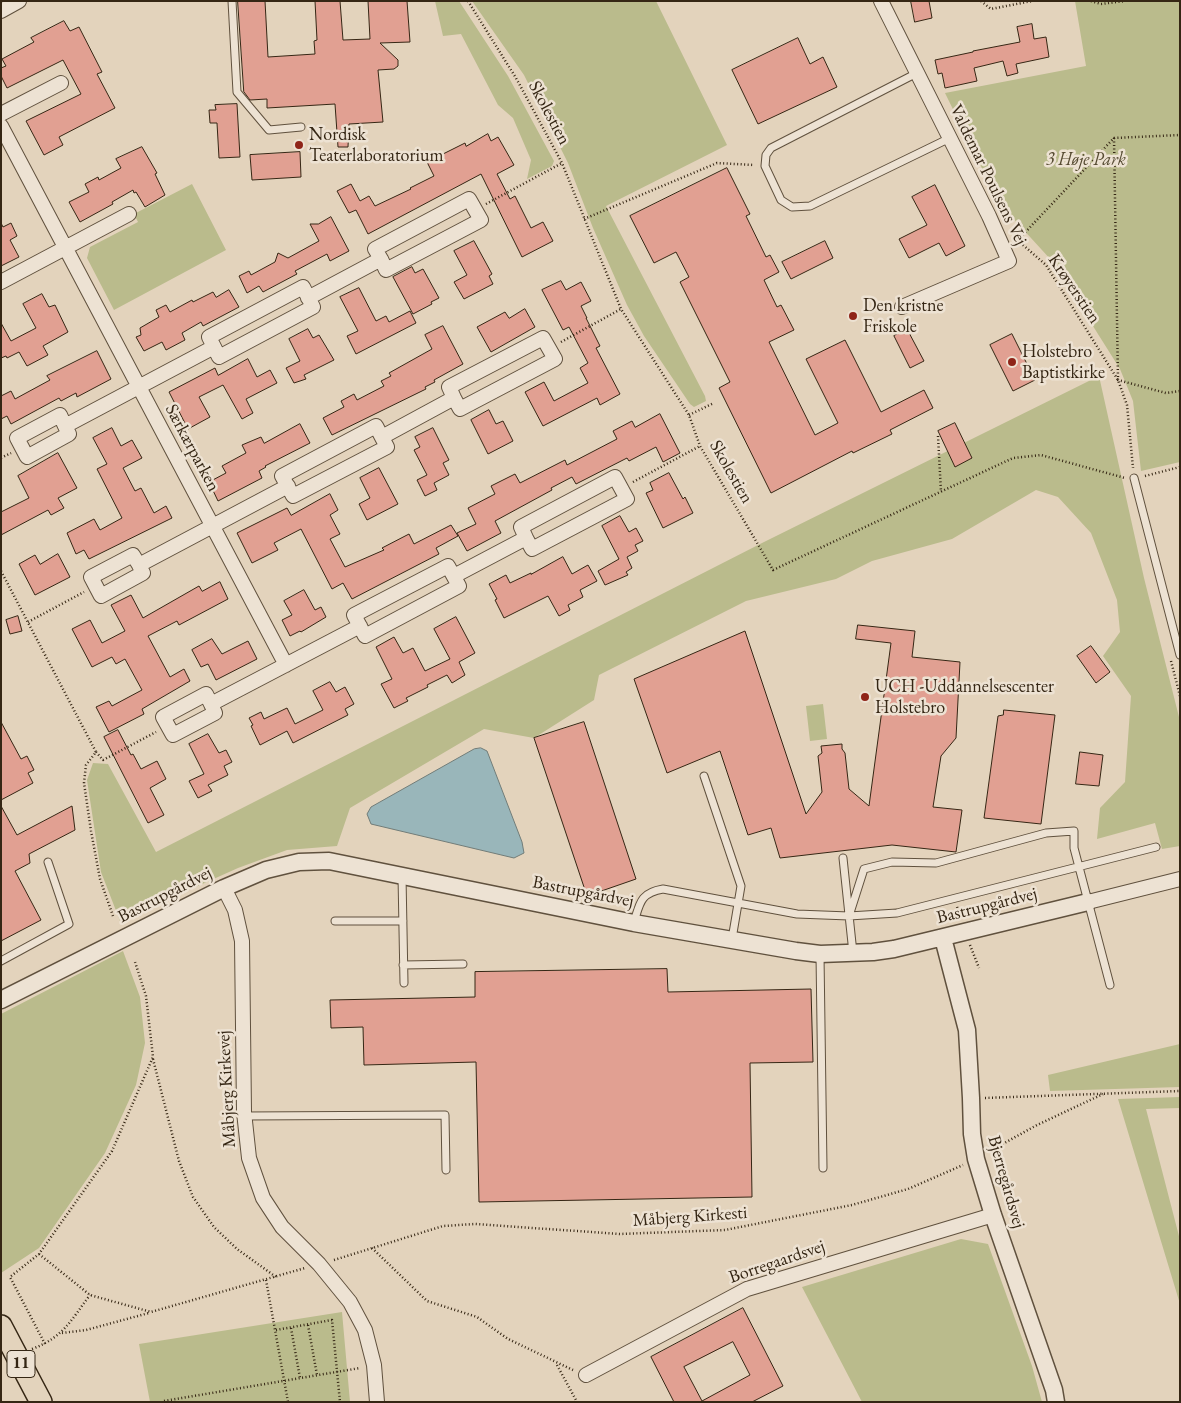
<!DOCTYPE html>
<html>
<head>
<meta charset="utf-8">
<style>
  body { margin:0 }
  #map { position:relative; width:1181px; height:1403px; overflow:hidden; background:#e3d3bc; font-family:"EB Garamond",serif }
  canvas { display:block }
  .frame { position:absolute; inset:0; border:2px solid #352614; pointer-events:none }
</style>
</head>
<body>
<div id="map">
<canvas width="1181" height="1403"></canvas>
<div class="frame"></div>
</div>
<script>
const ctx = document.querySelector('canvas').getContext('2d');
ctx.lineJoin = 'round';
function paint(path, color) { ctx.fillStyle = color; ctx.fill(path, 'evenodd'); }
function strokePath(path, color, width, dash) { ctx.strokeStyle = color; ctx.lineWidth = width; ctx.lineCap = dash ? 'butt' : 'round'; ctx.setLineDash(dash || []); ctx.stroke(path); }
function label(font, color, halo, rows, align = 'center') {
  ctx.font = font + ' "EB Garamond",serif'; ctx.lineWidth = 5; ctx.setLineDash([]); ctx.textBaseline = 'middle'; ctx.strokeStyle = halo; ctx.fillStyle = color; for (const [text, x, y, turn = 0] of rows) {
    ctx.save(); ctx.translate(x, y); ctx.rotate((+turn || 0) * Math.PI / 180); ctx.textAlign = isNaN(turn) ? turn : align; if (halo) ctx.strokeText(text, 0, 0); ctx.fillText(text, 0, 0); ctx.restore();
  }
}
const green = new Path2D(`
  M435 1H459L508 76 554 161 552 166 527 179 531 160 513 118 498 105 461 34 443 36Z
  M472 1H656L727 145 606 206 705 396 706 401 694 407 690 404 644 336 627 305 593 228 568 163 524 75Z
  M1075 1H1180V462L1141 471 1133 401 1120 369 1052 261 999 203 945 93 1086 66Z
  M192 184 226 250 114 310 87 258 90 247 138 222 134 214Z
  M1099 376 1144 578 1180 721V846L1162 849 1155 823 1097 839 1100 808 1125 782 1131 696 1103 656 1120 632 1117 600 1091 533 1058 497 1036 490 952 539 872 561 836 579 746 601 599 675 594 700 534 738 484 729 350 808 337 846 287 850 238 868 120 921 101 872 87 780 93 763 108 764 156 852 762 543Z
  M823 704 827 739 810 741 806 706Z
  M123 951 140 997 145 1043 136 1085 105 1153 39 1248 1 1273V1014Z
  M1180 1044V1087L1050 1091 1048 1075Z
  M1180 1097V1108L1146 1109 1180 1240V1304L1118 1099Z
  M961 1239 988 1244 1032 1366 1042 1402H862L802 1287Z
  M342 1312 350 1402H150L139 1344Z`);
const water = new Path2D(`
  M481 748 487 751 522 842 524 853 514 858 371 824 367 814 371 807 474 749Z`);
const building = new Path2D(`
  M238 1H265L268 57 315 54 314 41 317 40 315 1H340L343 40 370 39 368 1H407L410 42 380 43 398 60V66L394 69 378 70 383 122 349 124 348 147H338L335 104 267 108V99L250 100 244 92Z
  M911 1H929L932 18 915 22Z
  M64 21 70 31 79 27 102 72 97 74 115 108 59 137 63 145 44 155 26 121 81 94 63 60 7 88 1 76V68L6 66 2 59 34 42 31 38Z
  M1032 24 1034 39 1046 37 1049 57 1016 64 1018 73 1007 76 1003 61 974 68 977 81 945 88 942 73 938 74 935 60 973 52V51L1020 42 1017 27Z
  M798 38 810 64 823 57 837 87 758 124 732 70Z
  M237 104 240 157 219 158 217 123H210L209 110H216L215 105Z
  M488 134 491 141 498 137 514 165 497 174 510 199 515 196 531 228 543 222 553 241 522 257 481 174 368 234 356 210 349 213 337 191 351 184 360 201 369 196 375 206 411 189 410 188 434 176 427 162 465 143 466 146Z
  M142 147 157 173 155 174 165 195 145 207 136 192 134 193 133 190 112 202 113 204 80 222 69 202 89 192 85 184 98 177 99 180 121 168 116 159Z
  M300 152 301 177 252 180 250 155Z
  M727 168 750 214 746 216 766 257 770 255 779 272 764 280 777 307 781 305 794 330 769 342 815 435 838 423 806 359 845 340 881 412 924 390 933 408 890 430 892 434 853 453 852 451 771 493 719 388 730 382 680 282 689 277 676 252 654 263 630 216Z
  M935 185 965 246 946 256 939 243 909 258 899 239 927 225 912 197Z
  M331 217 349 251 330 261 327 254 295 271 297 274 263 292 259 286 247 293 239 276 249 271 251 275 275 262 278 253 288 258 319 241 310 224H318Z
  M1 223 3 227 11 223 17 236 10 240 19 257 1 266Z
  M474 241 492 274 489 276 493 284 464 299 454 282 467 275 454 251Z
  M825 241 833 258 791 279 782 262Z
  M412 267 415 273 423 269 439 298 431 302 432 304 413 314 393 277Z
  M561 281 566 290 581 282 591 301 581 306 587 318H586L600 346 596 348 620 394 600 405 597 398 543 426 525 392 544 382 554 401 588 383 580 368 588 363 569 327 563 330 542 290Z
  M359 288 376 321 386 316 389 322 410 311 416 323 356 354 347 336 358 331 340 297Z
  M229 290 239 307 203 326 201 322 182 333 185 340 166 350 162 342 144 351 136 337 141 335 140 328 159 317 156 310 166 305 170 312 192 300 193 302 213 292 216 297Z
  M42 294 49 307 55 305 68 332 43 346 48 355 27 366 19 352 7 358 6 356 1 358V323L11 341 36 328 23 304Z
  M525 309 535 327 491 352 477 327 505 312 509 318Z
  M443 326 463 364 434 380 435 382 425 387 426 389 332 435 323 418 344 407 341 401 354 394 357 400 384 386 381 381 391 376 389 373 432 349 425 335Z
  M308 329 313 338 319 335 334 360 304 375 306 379 294 383 286 368 300 361 289 339Z
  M907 329 924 361 910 368 894 336Z
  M1012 334 1035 380 1013 391 990 345Z
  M97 351 111 379 77 397 76 393 61 401 59 398 11 424 7 416 1 419V396L11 391 15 399 50 380 47 376Z
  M248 359 257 377 270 370 277 383 246 399 253 413 242 419 223 385 199 397 210 417 188 429 169 392 215 368 218 375Z
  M489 410 496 424 503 421 513 441 488 454 471 420Z
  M660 414 680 453 663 462 656 447 629 461 627 458 576 484 572 477 551 488 552 490 495 521 501 533 467 551 457 533 476 524 468 508 495 494 491 486 515 474 520 483 565 460 567 465 617 439 613 431 632 421 635 427Z
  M955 423 972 458 955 467 938 431Z
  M300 424 310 443 265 466 266 467 259 471 262 478 218 501 209 482 226 473 222 466 246 453 242 445 261 437 264 443Z
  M112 428 121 446 132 440 142 458 123 468 135 491 141 488 154 513 166 506 172 518 89 559 84 550 76 554 67 533 94 519 100 530 122 518 97 469 107 464 93 438Z
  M433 428 449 460 443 463 449 475 434 483 437 490 425 496 417 480 427 475 414 450 420 447 415 437Z
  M58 453 77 488 58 498 64 508 51 515 48 510 1 535V512L29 498 18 476Z
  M379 468 398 504 367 520 359 504 370 498 360 478Z
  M669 473 683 499 685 497 693 513 663 528 646 493 653 490 650 483Z
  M330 494 338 510 330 515 340 534 330 539 345 567 384 550 382 548 409 534 414 544 451 525 458 536 436 548 439 554 352 599 343 583 332 589 301 529 274 543 278 550 252 563 237 533 287 508 291 515Z
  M620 516 629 532 636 528 643 541 635 545 638 551 627 557 632 568 626 572 628 575 605 585 598 571 619 559 602 526Z
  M58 554 70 577 35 595 19 564 35 555 40 564Z
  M563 557 572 574 588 565 597 581 580 590 583 597 568 605 570 610 559 616 548 596 504 618 495 600 497 599 489 584 506 575 510 583 531 573V574Z
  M220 582 228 599 179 625 177 621 148 636 170 677 184 669 190 681 142 709 144 714 109 732 96 707 109 701 112 706 142 690 125 659 116 664 112 657 92 667 72 629 90 620 102 643 125 631 111 605 131 595 143 618 199 586 202 591Z
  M304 590 315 610 321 607 326 617 301 632 300 631 290 636 282 620 292 615 284 601Z
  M18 616 22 631 10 634 6 620Z
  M456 617 475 653 459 662 465 675 452 683 447 675 427 685 428 687 406 698 408 701 394 708 381 684 392 679 376 647 394 637 403 653 413 648 425 671 450 659 434 629Z
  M858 625 915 631 912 657 960 662 956 738 941 756 933 807 962 810 956 852 892 845 780 858 771 828 748 835 720 751 667 773 634 679 745 631 806 814 822 792 818 756 822 753 821 746 842 744V749L845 753 849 789 869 806 891 643 856 639Z
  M212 639 222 654 248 641 257 659 216 680 208 664 201 667 192 650Z
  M1091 646 1110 672 1096 683 1077 656Z
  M330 682 336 692 345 687 354 704 345 709 348 715 293 743 287 731 260 745 251 726 253 725 249 718 261 712 264 719 287 708 295 724 323 710 313 691Z
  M1004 710 1055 715 1041 824 984 818 998 716 1003 715Z
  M1 722 21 759 27 756 34 770 28 773 33 783 1 800Z
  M584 722 636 879 587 896 534 738Z
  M118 730 131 755 133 754 141 769 157 761 166 779 150 788 164 815 148 823 104 737Z
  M208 734 219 753 226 750 232 762 224 766 228 775 208 785 212 791 198 798 189 781 204 774 189 744Z
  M1080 752 1103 755 1099 786 1076 784Z
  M1 806 17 835 72 806 75 830 29 854 30 863 15 871 41 920 1 941Z
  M667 969 668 992 811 989 813 1062 750 1063 752 1197 479 1202 476 1062 364 1065 363 1027 331 1028 330 1000 475 997V972Z
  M743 1308 783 1386 752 1402H674L651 1357ZM733 1342 750 1375 702 1401 684 1367Z`);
const path = new Path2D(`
  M468 1 516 78 562 163 621 309 689 415 700 446 773 570 1013 458 1041 455 1125 478
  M981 1 991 9 1032 1
  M1091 1 1101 4 1125 1
  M1114 138 1118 380 1166 393 1180 391
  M486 204 562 163
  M584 219 717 163 754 165
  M1015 238 1046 265 1118 380 1127 405 1133 468
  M1018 240 1114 138 1180 135
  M561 342 621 309
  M689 415 714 403
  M938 436 941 492
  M1 458 11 453
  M1145 476 1180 467
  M633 482 700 446
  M1 571 96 752 86 765 84 783 91 831 100 879 113 916
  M28 622 84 592
  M1171 661 1180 696
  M96 752 103 760 156 732
  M957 907 961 919
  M970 945 979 968
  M153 1059 179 1161 193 1197 214 1227 237 1249 276 1277
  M985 1098 1180 1091
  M990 1151 1037 1125 1103 1094
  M372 1248 427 1301 477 1317 508 1339 573 1370
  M39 1254 90 1295 151 1312 305 1268
  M334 1260 443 1226 475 1224 620 1234 725 1230 852 1205 908 1189 963 1165
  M266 1280 288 1402
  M308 1325 317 1375
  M291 1328 300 1378
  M276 1330 332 1320 340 1402
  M62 1333 86 1330 149 1313
  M45 1344 10 1277 39 1254 112 1151 153 1057 146 996 135 962
  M32 1349C64 1337 71 1320 90 1295
  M557 1365 577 1402
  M164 1401 360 1368`);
const service = new Path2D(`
  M232 1 237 92 269 130 301 127
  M917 73 771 148 766 155 765 166 781 200 792 207 810 206 950 138
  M1134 478 1180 655
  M704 776 741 886 732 939
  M843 858 853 953
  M402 876 404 983
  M849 916 864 869 892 862 936 863 1046 833 1074 831V848L1110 985
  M335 921H403
  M634 922C640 903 640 893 663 889L797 914 849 916 897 913 1156 847
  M820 955 823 1168
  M1 961 69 924 48 862
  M403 965 463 964
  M244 1116 445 1115 446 1170`);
const minor = new Path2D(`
  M881 1 989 216 1009 261 902 307
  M1 11 19 1
  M1 114 61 83
  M1 126 286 665
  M1 282 129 214
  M303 287 313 307 219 357 209 337Z
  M308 298 381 259 386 270 481 220 469 199 375 249 381 259
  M65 426 69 434 27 457 17 438 60 415 65 426 214 347
  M376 426 387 447 293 496 282 476Z
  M382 437 454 398 460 409 555 359 543 338 449 387 454 398
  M139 565 143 573 101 596 91 577 133 555 139 565 288 486
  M448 566 459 586 365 636 354 615Z
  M454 576 526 538 532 549 627 499 615 477 521 527 526 538
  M211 704 215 713 173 735 163 717 206 694 211 704 360 626
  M224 888 235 910 242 941 244 1112 249 1158 263 1198 282 1227 319 1264 350 1302 365 1330 374 1365 377 1402
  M1088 902 1180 879
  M586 1375 747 1289 993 1215`);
const tertiary = new Path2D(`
  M943 938 967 1030 971 1098 972 1134 976 1159 993 1215 1054 1390 1056 1402
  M1 1000 224 888 266 870 299 862 329 861 634 923 796 951 820 954 873 952 894 949 1088 902`);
const primary = new Path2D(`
  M1 1326 41 1402`);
const markers = [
  [299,145,5,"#8f2418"],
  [853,316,5,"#8f2418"],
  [1012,362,5,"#8f2418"],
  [865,697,5,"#8f2418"]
];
const shields = [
  [21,1364,28]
];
const shieldNames = [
  ["11",21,1364]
];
const streetNames = [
  ["Skolestien",549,113,62],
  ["Valdemar Poulsens Vej",988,175,64],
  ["Krøyerstien",1074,289,56],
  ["Særkærparken",192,448,62],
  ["Skolestien",731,472,60],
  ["Bastrupgårdvej",583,892,11],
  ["Bastrupgårdvej",165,895,-27],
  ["Bastrupgårdvej",987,906,-14],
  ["Måbjerg Kirkevej",227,1089,-93],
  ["Bjerregårdsvej",1006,1182,74],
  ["Måbjerg Kirkesti",690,1217,-4],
  ["Borregaardsvej",777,1262,-19]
];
const poiNames = [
  ["Nordisk",309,135],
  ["Teaterlaboratorium",309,156],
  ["Den kristne",863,306],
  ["Friskole",863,327],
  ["Holstebro",1022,352],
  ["Baptistkirke",1022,373],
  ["UCH -Uddannelsescenter",875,687],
  ["Holstebro",875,708]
];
const parkNames = [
  ["3 Høje Park",1086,160]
];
paint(green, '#babb8c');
paint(water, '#99b6ba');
strokePath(water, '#717c78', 1);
paint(building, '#e1a092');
strokePath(building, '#352614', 1);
strokePath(service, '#60513e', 9);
strokePath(minor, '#60513e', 16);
strokePath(tertiary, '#60513e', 19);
strokePath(primary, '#352614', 24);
strokePath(path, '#352614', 2.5, [1, 2.5]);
strokePath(service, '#ede2d3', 7);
strokePath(minor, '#ede2d3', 14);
strokePath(tertiary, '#ede2d3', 16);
strokePath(primary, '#e3d3bc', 21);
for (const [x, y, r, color] of markers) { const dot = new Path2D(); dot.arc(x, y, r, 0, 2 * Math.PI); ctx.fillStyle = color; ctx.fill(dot); strokePath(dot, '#ede2d3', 2); }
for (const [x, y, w] of shields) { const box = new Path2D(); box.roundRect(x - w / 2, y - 13.5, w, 27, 4); ctx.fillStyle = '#ede2d3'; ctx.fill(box); strokePath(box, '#352614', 1); }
label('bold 16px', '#352614', null, shieldNames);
label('18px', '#352614', '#ede2d3', streetNames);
label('18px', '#352614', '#ede2d3', poiNames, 'left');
label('italic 18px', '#564b32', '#ede2d3', parkNames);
</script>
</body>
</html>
